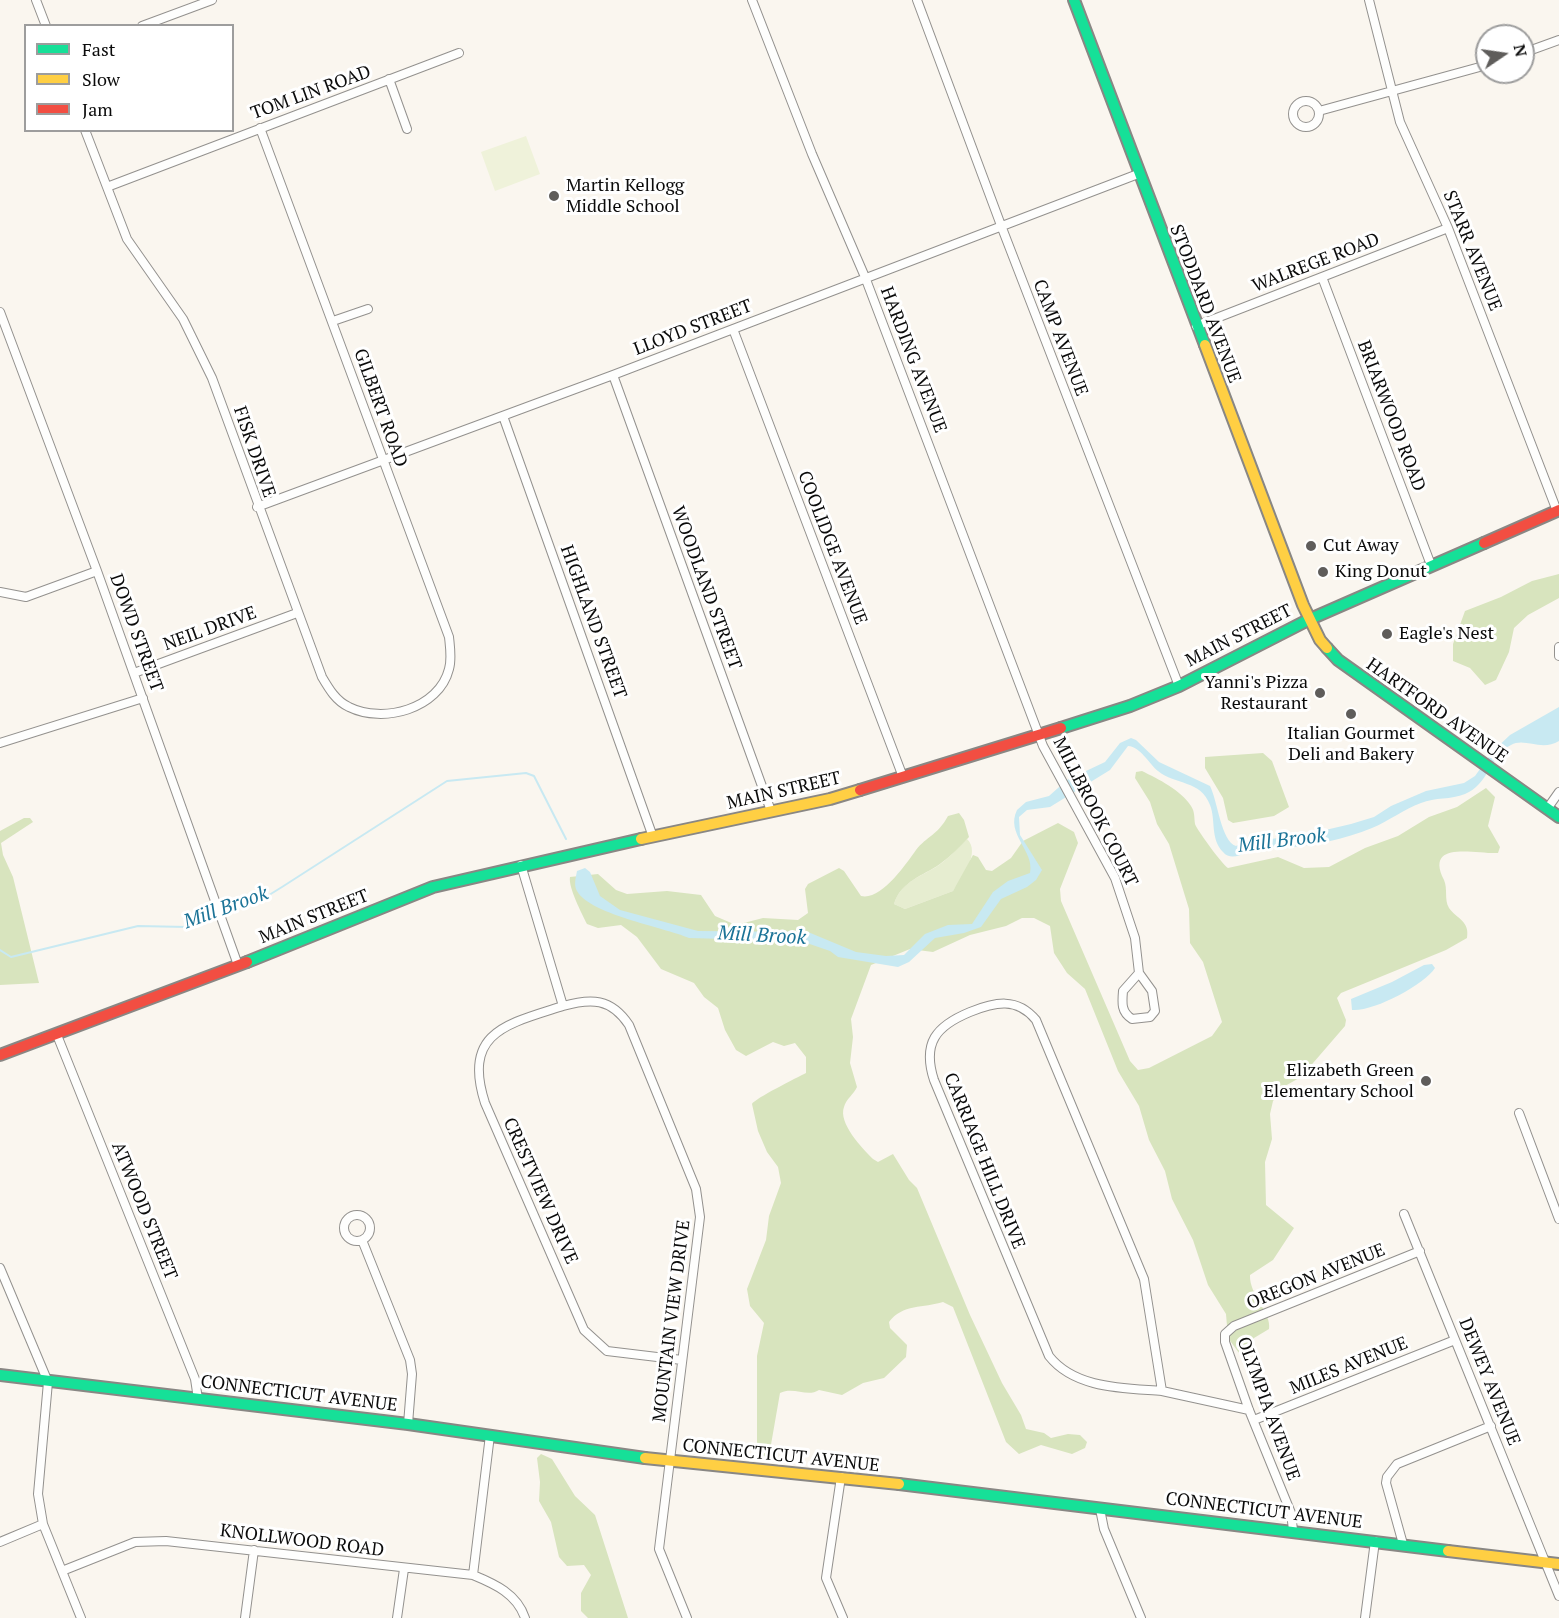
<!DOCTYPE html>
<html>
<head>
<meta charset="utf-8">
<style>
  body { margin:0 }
  #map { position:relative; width:1559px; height:1618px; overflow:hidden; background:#faf6ef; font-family:"PT Serif",serif }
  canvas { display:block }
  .legend { position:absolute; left:24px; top:24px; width:210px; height:108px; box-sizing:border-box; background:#fff; border:2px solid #9d9d9d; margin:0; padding:8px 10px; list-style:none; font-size:18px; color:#0b0b0b }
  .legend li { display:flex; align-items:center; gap:12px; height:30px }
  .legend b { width:30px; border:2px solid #9d9d9d }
  .north { position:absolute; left:1475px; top:24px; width:60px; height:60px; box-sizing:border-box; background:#fff; border:2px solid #9d9d9d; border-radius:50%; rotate:77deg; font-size:16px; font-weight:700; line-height:24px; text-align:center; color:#0b0b0b }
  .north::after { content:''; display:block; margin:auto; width:21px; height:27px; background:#5f5d5b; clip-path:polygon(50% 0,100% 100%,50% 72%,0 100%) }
</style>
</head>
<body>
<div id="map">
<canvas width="1559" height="1618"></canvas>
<ul class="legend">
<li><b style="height:8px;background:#16e098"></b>Fast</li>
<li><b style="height:8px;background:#ffcf43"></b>Slow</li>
<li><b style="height:8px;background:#f24e42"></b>Jam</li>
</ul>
<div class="north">N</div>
</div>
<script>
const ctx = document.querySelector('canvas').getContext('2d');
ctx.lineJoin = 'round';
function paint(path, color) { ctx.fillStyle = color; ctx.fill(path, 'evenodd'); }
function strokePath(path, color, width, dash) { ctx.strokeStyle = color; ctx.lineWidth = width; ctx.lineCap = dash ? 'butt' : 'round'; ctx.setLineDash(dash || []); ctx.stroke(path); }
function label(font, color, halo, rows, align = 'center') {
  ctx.font = font + ' "PT Serif",serif'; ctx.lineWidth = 6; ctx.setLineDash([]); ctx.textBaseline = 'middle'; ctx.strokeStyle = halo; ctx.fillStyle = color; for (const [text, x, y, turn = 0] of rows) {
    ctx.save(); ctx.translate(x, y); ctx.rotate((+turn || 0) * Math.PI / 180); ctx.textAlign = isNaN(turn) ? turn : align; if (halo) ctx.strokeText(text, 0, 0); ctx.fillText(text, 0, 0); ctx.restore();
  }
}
const green = new Path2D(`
  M967 839C981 852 962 879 953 891L905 909 894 904C901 881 921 877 939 865 950 857 958 848 967 839Z`);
const forest = new Path2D(`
  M1559 574V598L1528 615 1514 628 1509 652 1496 680 1485 685 1470 668 1453 661V644L1465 611 1501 597 1532 581Z
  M1263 753 1272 761 1289 807 1274 816 1233 823 1228 820 1223 798 1205 768V757Z
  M1142 771C1158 779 1181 790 1191 806 1195 812 1194 817 1195 824 1197 830 1222 864 1228 868L1278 857 1304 868 1329 867 1365 848 1398 836 1429 817 1457 807 1486 788 1495 797 1488 826 1500 847 1498 853C1475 854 1424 840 1444 880 1448 889 1444 900 1449 908 1457 919 1470 921 1467 938L1446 950 1341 993 1337 998 1346 1020 1345 1026 1301 1077 1285 1086 1273 1101 1270 1114 1272 1139 1265 1162 1266 1205 1294 1228 1273 1260 1250 1275C1249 1295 1272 1313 1269 1329L1254 1338 1242 1357 1228 1338 1226 1314 1208 1285 1193 1240 1172 1199 1165 1171 1149 1140 1139 1106 1118 1071 1085 989 1067 973 1054 953 1050 926 1034 918H1022L1006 926 970 935 933 952 910 949 871 965 851 1019 853 1037 850 1063 857 1087C854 1094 846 1099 844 1107 838 1123 862 1148 873 1159L878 1162 893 1154 909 1180 917 1188 970 1315 1002 1383 1021 1415 1026 1429 1044 1433 1051 1438 1068 1434 1080 1435 1087 1442 1085 1448 1072 1454 1041 1445 1019 1454 1006 1442 953 1307 943 1302C924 1308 902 1304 889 1322L890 1328 907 1345 906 1357 884 1378 863 1383 842 1395 819 1390C807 1398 794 1386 780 1393L769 1456 757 1457V1356L764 1323 750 1306 747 1289 766 1240 769 1216 781 1183 778 1167 767 1152 758 1131 752 1104C754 1099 798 1077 806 1073V1057L795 1043 784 1046 773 1042 746 1056 736 1050 725 1030 718 1008 704 997 694 983 661 969 637 937 621 925 598 928 587 924C582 914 568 887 570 877L598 874 616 890 627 894 667 891 701 895 715 916 736 925 763 918 798 920 808 913 805 889 808 884 839 868 844 871 861 896C881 901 906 864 916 850 927 836 937 836 948 816L959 813 964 820 969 837C960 847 951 856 940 864 923 876 901 881 894 904L905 909 953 891 973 855 978 857 986 870 992 871 1011 858 1023 841 1058 823 1074 832 1078 843 1060 889 1061 901 1130 1061 1138 1070 1149 1068 1212 1036 1222 1022 1203 962 1190 943 1189 909 1169 844 1157 824 1150 802 1135 778 1136 772Z
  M24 818H30L33 822 1 843 3 855 13 877 39 983 0 985V831Z
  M541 1454 552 1459 575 1496 595 1515 628 1618H588L581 1611V1593L591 1575 584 1565 567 1566 559 1557 551 1522 539 1501 540 1482 537 1458Z`);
const pitch = new Path2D(`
  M526 136 540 174 495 191 481 152Z`);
const water = new Path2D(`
  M1559 707V741C1541 752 1525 737 1511 745 1491 755 1488 785 1465 794 1451 800 1435 797 1421 803 1404 809 1389 821 1372 828 1345 839 1312 846 1283 848 1275 848 1268 845 1261 847 1249 849 1233 864 1223 852 1210 839 1216 820 1210 805 1201 780 1175 785 1158 771 1148 763 1141 747 1128 746L1110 770 1050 807 1027 810 1019 817 1020 835 1042 870 1036 880 1027 887 1001 899 981 927 964 933 935 938 909 962 898 967 838 957 830 951 801 941 689 938C664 927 586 914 576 889 574 883 576 877 577 871L585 868 590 872 600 896 620 910 698 931 808 932 856 952 886 956 904 955 925 934 948 925 972 924 993 892 1008 881 1030 873C1035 851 1005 834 1017 810L1026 802 1049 796 1067 780 1105 762 1120 743 1131 738 1136 740 1159 762 1210 786C1218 802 1221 841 1236 846L1253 837 1270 839 1304 835 1351 824 1374 817 1391 806 1426 791 1464 783 1475 776 1493 751 1510 735Z
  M1432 964 1435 968C1424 985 1373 1012 1352 1010L1351 999 1392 982 1424 965Z`);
const stream = new Path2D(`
  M222 913 261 900 282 887 447 781 526 773 534 776 566 839
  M0 950 11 957 138 926 187 927 216 916`);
const street = new Path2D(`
  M36 0 46 26
  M752 0 812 154 865 277 1043 746 1115 878 1135 938 1139 973 1123 991C1122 1003 1121 1012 1132 1019L1150 1017 1155 1011 1152 991 1139 973
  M917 0 1002 228 1179 686
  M1369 0 1400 122 1448 228 1557 511
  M142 26 212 0
  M1523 53 1559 40
  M389 79 407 129
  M1293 114a13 13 0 1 1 26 0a13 13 0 1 1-26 0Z
  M1319 111 1487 65
  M85 130 127 239 183 319 212 378 322 677C329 689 336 701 349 707 383 724 439 709 449 669 452 659 450 647 449 637L260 128
  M107 187 459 53
  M1322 277 1431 565
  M0 312 97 571 238 965
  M333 321 368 309
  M1196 326 1448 228
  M733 329 903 777
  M613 375 771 811
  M503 416 653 837
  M257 507 613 375 1138 174
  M0 592 26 597 97 571
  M1559 647V656
  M134 673 297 613
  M0 743 143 698
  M1547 809 1559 792
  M521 865 563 1006C591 998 611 998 629 1025L696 1189 700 1217 659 1549 687 1618
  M563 1006C507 1024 462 1032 485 1103L584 1330 607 1351 682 1360
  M57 1035 195 1379 198 1399
  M1519 1113 1559 1219
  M1404 1214 1559 1596
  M344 1228a13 13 0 1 1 26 0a13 13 0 1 1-26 0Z
  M362 1240 410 1360 412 1374 408 1424
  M0 1268 48 1382 38 1494 43 1524 81 1618
  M1162 1391C1124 1388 1075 1389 1049 1356L934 1080C922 1043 936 1026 970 1012 995 1002 1017 997 1036 1020L1144 1279 1162 1391 1249 1410
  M1254 1420 1455 1340
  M841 1477 826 1578 843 1618
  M1100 1509 1104 1529 1141 1618
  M1293 1530 1291 1513 1249 1410 1225 1342V1334L1234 1326 1420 1251
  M0 1542 43 1524
  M1403 1544 1386 1483 1387 1477 1397 1464 1491 1426
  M62 1571 135 1542 166 1541 473 1575C495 1584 517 1594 525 1618
  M473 1575 490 1435
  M245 1618 254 1550
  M397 1618 404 1569
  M1365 1618 1375 1541`);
const fast = new Path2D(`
  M1074 0 1205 345
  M1327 648 1338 660 1559 817
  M1061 728 1130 706 1179 686 1308 620 1484 543
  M247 962 433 887 641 839
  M0 1375 408 1424 645 1458
  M899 1484 1448 1551`);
const slow = new Path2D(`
  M1205 345 1303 605 1320 640 1327 648
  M641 839 830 799 860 790
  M645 1458 899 1484
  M1448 1551 1559 1564`);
const jam = new Path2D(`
  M1484 543 1559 510
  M860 790 1061 728
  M0 1055 247 962`);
const markers = [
  [554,196,6,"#5f5d5b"],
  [1311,546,6,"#5f5d5b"],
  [1323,572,6,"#5f5d5b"],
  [1387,634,6,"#5f5d5b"],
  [1320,693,6,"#5f5d5b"],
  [1351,714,6,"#5f5d5b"],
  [1426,1081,6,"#5f5d5b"]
];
const streetNames = [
  ["TOM LIN ROAD",311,93,-20],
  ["STARR AVENUE",1472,251,68],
  ["WALREGE ROAD",1316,263,-21],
  ["STODDARD AVENUE",1205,304,69],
  ["LLOYD STREET",693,328,-21],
  ["CAMP AVENUE",1060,338,69],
  ["HARDING AVENUE",913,360,69],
  ["GILBERT ROAD",380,408,70],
  ["BRIARWOOD ROAD",1391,416,69],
  ["FISK DRIVE",254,452,71],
  ["COOLIDGE AVENUE",832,548,69],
  ["WOODLAND STREET",706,588,70],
  ["HIGHLAND STREET",593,622,70],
  ["NEIL DRIVE",210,629,-20],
  ["DOWD STREET",136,633,70],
  ["MAIN STREET",1239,636,-27],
  ["HARTFORD AVENUE",1437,711,35],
  ["MAIN STREET",784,791,-13],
  ["MILLBROOK COURT",1095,812,63],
  ["MAIN STREET",314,917,-22],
  ["CARRIAGE HILL DRIVE",984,1161,68],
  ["CRESTVIEW DRIVE",540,1191,66],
  ["ATWOOD STREET",144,1211,68],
  ["OREGON AVENUE",1316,1277,-22],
  ["MOUNTAIN VIEW DRIVE",672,1321,-83],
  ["MILES AVENUE",1349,1366,-22],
  ["DEWEY AVENUE",1489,1382,68],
  ["CONNECTICUT AVENUE",299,1394,7],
  ["OLYMPIA AVENUE",1268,1409,70],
  ["CONNECTICUT AVENUE",781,1456,6],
  ["CONNECTICUT AVENUE",1264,1511,7],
  ["KNOLLWOOD ROAD",302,1541,7]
];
const poiNames = [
  ["Martin Kellogg",566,186],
  ["Middle School",566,207],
  ["Cut Away",1323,546],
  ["King Donut",1335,572],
  ["Eagle's Nest",1399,634],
  ["Yanni's Pizza",1308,683,"right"],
  ["Restaurant",1308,704,"right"],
  ["Italian Gourmet",1351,734,"center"],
  ["Deli and Bakery",1351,755,"center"],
  ["Elizabeth Green",1414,1071,"right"],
  ["Elementary School",1414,1092,"right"]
];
const waterNames = [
  ["Mill Brook",1282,841,-7],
  ["Mill Brook",226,908,-20],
  ["Mill Brook",762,936,3]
];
paint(green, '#e6edd0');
paint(forest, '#d8e4be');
paint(pitch, '#eff2da');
paint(water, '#c8e9f2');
strokePath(stream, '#c8e9f2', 2);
strokePath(street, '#93918e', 10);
strokePath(fast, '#898784', 14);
strokePath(slow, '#898784', 14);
strokePath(jam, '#898784', 14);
strokePath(street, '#fefefd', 8);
strokePath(fast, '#16e098', 10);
strokePath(slow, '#ffcf43', 10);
strokePath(jam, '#f24e42', 10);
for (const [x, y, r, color] of markers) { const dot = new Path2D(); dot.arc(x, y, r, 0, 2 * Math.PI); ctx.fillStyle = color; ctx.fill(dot); strokePath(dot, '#fff', 2); }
label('18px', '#0b0b0b', '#fff', streetNames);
label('18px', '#0b0b0b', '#fff', poiNames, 'left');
label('italic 20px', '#1b7397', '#fff', waterNames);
</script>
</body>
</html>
